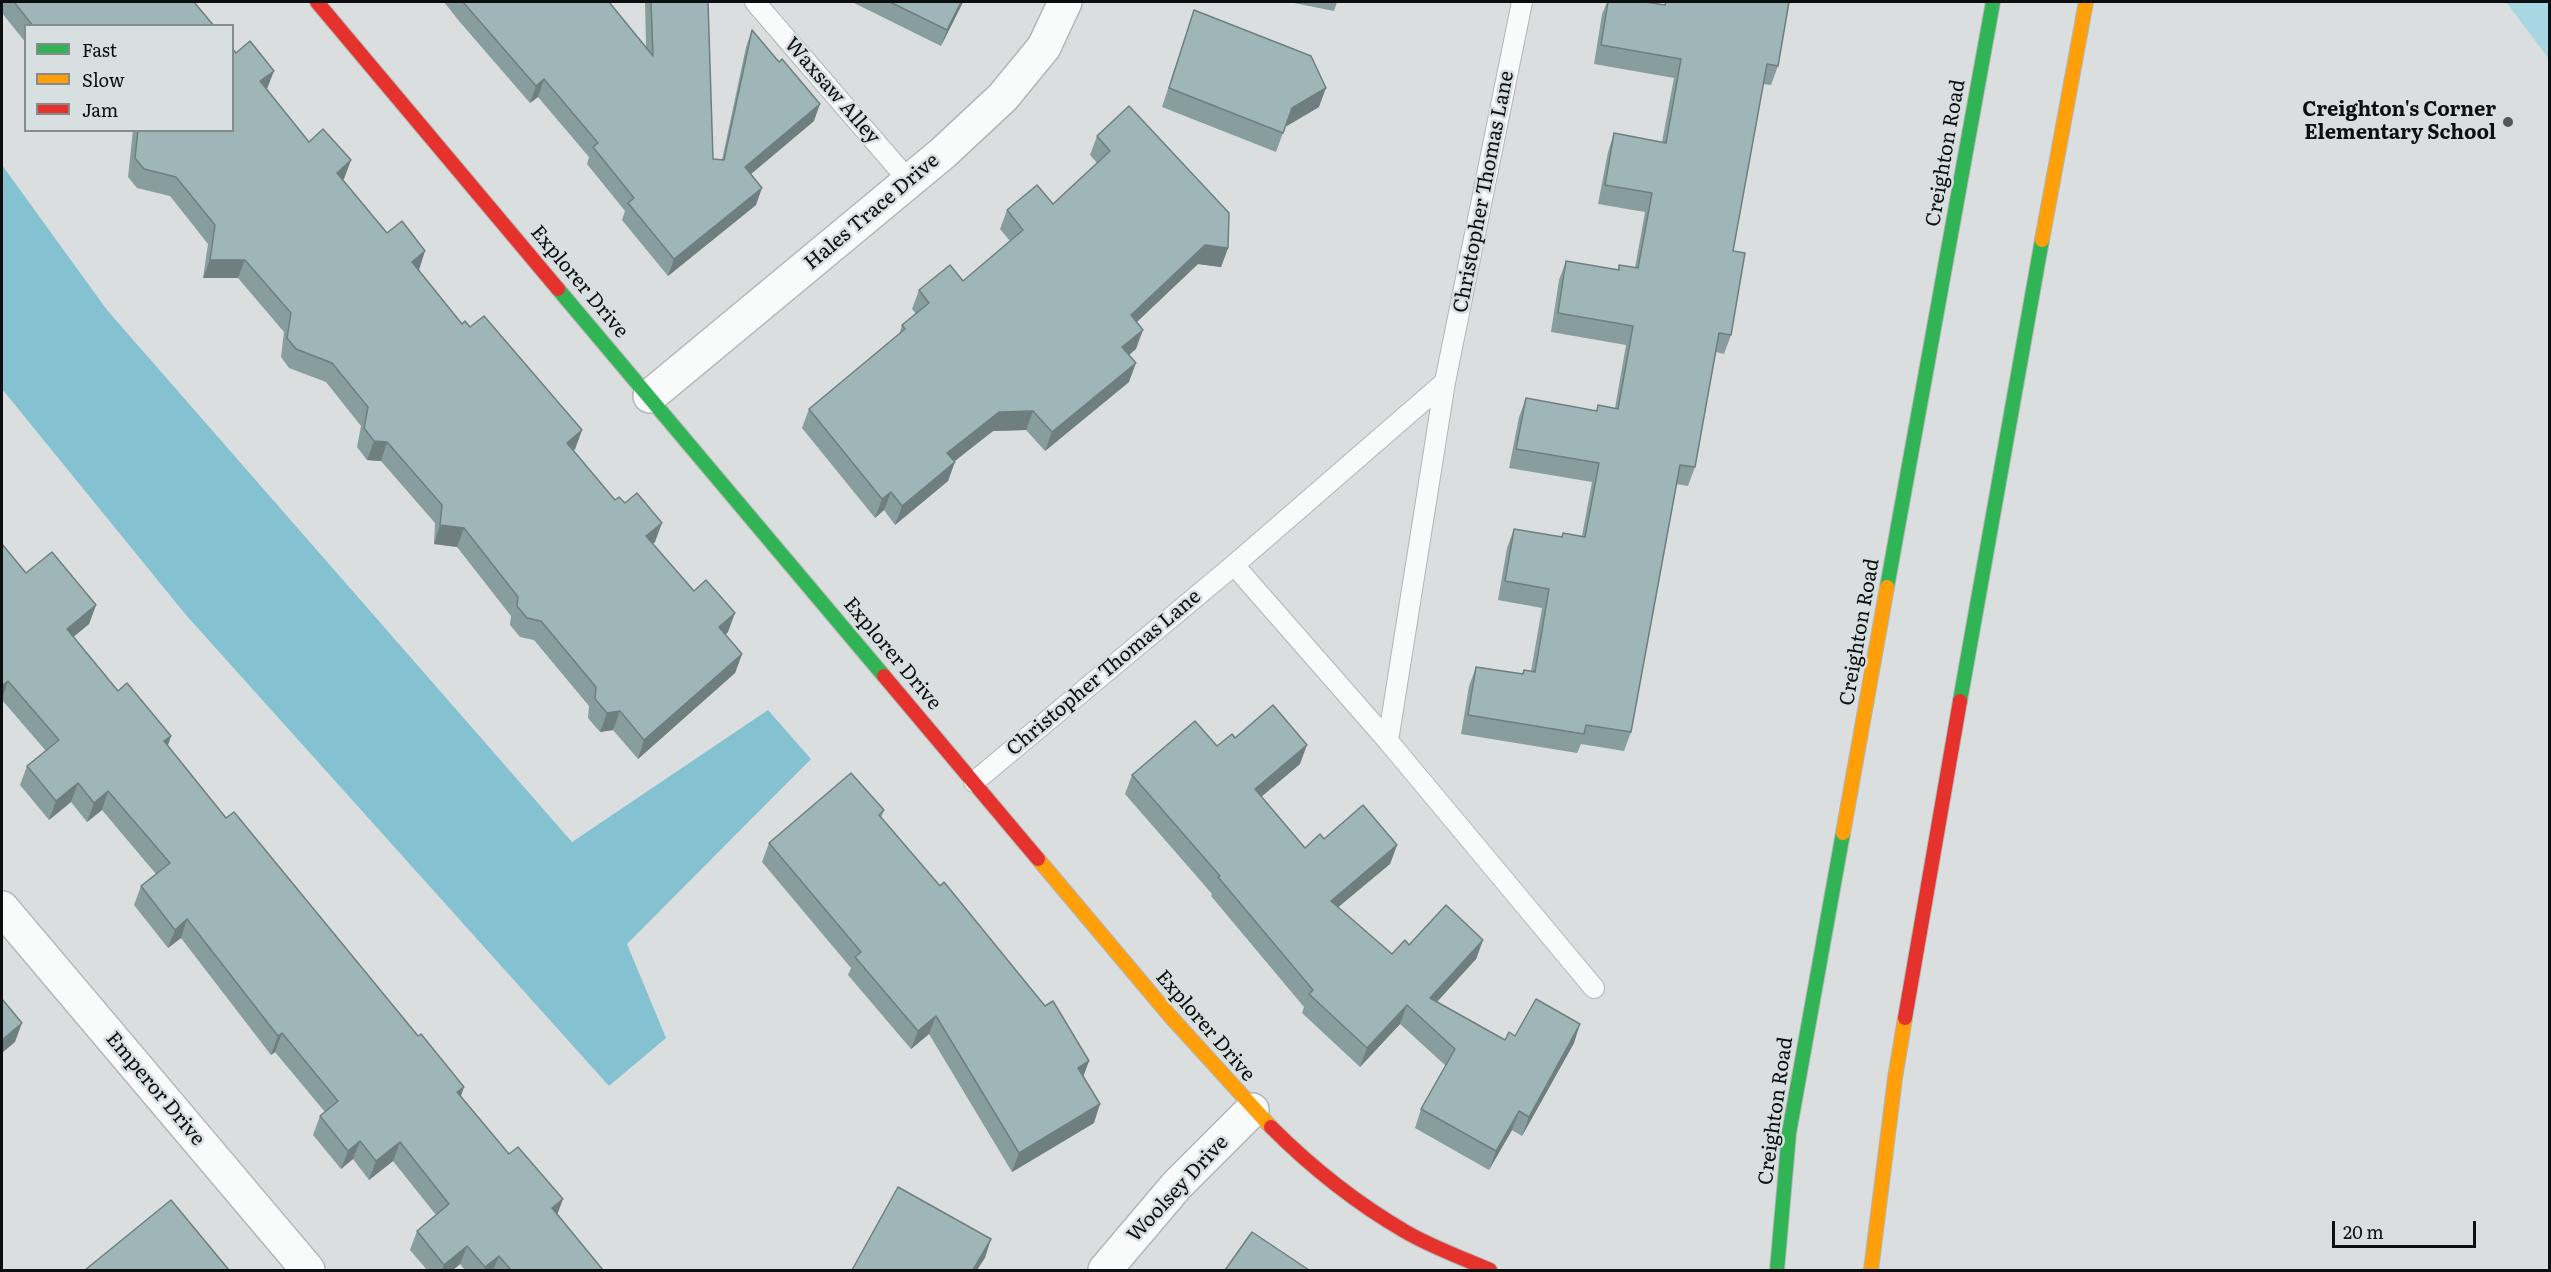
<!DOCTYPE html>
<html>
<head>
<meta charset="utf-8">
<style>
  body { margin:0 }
  #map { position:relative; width:2551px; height:1272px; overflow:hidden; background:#dadedf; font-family:Literata,serif }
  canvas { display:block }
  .frame { position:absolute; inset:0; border:3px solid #0c0e0f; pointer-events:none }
  .legend { position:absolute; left:24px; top:24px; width:210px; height:108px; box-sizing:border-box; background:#d8dfe1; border:2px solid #868b8d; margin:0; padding:8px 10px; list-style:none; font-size:18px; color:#0c0e0f }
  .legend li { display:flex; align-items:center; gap:12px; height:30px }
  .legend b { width:30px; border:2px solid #868b8d }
  .scale { position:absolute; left:2332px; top:1221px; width:144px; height:27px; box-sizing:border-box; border:3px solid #0c0e0f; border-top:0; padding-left:8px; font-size:18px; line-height:21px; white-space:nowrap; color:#0c0e0f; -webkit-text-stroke:4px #d8dfe1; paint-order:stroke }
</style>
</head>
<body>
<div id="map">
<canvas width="2551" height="1272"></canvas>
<div class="frame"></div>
<ul class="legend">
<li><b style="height:8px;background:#30b455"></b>Fast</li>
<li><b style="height:8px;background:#ff9f0a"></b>Slow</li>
<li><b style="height:8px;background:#e5322d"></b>Jam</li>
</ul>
<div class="scale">20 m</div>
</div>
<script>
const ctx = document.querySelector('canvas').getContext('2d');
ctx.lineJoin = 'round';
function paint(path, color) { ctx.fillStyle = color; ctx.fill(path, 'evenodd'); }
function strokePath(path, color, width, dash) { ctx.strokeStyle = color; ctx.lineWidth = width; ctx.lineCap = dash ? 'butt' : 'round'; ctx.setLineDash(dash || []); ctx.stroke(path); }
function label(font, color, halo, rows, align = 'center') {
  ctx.font = font + ' Literata,serif'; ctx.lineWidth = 5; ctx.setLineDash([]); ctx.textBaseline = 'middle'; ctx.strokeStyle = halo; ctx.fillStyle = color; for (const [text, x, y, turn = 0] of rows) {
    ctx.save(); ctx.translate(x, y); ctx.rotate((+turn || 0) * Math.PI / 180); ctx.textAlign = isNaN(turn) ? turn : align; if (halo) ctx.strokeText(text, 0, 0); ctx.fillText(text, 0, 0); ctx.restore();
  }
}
const green = new Path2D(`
  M2506 2H2549V59Z`);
const forest = new Path2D(`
  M2 165 107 310 572 842 768 710 811 759 627 944 666 1038 609 1086 186 615 2 389Z`);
const lane = new Path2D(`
  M755 2 909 181
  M1234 565 1388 741 1594 988
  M1388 741 1445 382
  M974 782 1234 565 1445 382 1522 2`);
const street = new Path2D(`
  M650 396 943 153 1003 97 1044 47 1065 2
  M2 908 308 1270
  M1105 1270 1177 1185 1252 1110`);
const fast = new Path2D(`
  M558 289 884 676
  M1887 587 1993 2
  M1960 701 2042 240
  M1777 1270 1789 1133 1843 833`);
const slow = new Path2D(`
  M2042 240 2086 2
  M1843 833 1887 587
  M1038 859 1170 1016 1271 1127
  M1871 1270 1895 1078 1905 1018`);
const jam = new Path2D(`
  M317 2 558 289
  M884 676 1038 859
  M1905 1018 1960 701
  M1271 1127C1311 1167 1356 1203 1406 1232 1432 1247 1462 1258 1490 1270`);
const wall = new Path2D(`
  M2 2H194L214 26H26V43L2 13Z
  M444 2H609L646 47 645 2H708L713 159 722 160 746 47 752 30 814 121 751 174 756 205 668 276 622 220 625 211 587 164 589 157 538 97 530 103 459 21Z
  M852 2H963L941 46Z
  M1289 2H1337L1334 11Z
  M1607 2H1645L1664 5 1666 2H1789L1778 66 1771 85 1763 84 1733 251 1731 335 1724 354 1716 352 1695 467 1688 486 1676 484 1631 732 1624 751 1581 744 1577 753 1461 734 1469 686 1476 667 1522 674 1524 670 1531 671 1542 608 1498 600 1507 548 1514 529 1561 537 1582 536 1592 482 1509 468 1519 417 1526 398 1596 411 1598 405 1615 408 1626 345 1551 332 1559 280 1566 261 1618 270 1619 265 1635 268 1645 212 1598 204 1608 152 1614 133 1662 142 1674 78 1594 64 1602 14Z
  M1194 10 1319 107 1285 127 1276 152 1162 107Z
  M267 89 309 142 351 160 343 180 387 233 419 270 462 324 470 327 582 430 575 449 573 450 615 500 655 542 653 544 728 632 725 635 742 654 735 673 638 759 613 730 600 732 588 718 589 706 534 640 520 637 510 625 511 616 457 547 434 544 435 523 381 461 367 460 357 447 361 426 326 382 289 368 281 357 284 332 238 278H203L208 244 170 196 137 188 128 177 133 130H232Z
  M1097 136 1228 248 1221 267 1198 264 1137 322 1136 349 1129 355V382L1045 451 1026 430 993 431 954 461 948 481 895 525 884 510 875 518 802 428 809 409 899 335 902 325 916 314 912 309 919 290 963 281 1010 241 1000 229 1007 210 1053 204 1097 163 1090 155Z
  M2 544 26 573 96 605 89 624 73 637 118 691 171 736 168 746 226 818 418 1036 464 1087 461 1096 603 1270H465L460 1264 453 1270H427L410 1250 417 1231 436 1215 393 1161 369 1180 353 1159 341 1169 313 1135 320 1116 325 1112 275 1052 271 1055 181 938 168 948 134 905 141 886 156 874 102 810 87 822 71 802 49 820 20 785 27 766 46 751 2 700Z
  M1235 738 1300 764 1261 797 1305 848 1324 839 1397 845 1390 864 1338 907 1392 954 1409 945 1483 940 1476 959 1437 1002 1505 1040 1515 1036 1574 1043 1522 1136 1512 1130 1489 1170 1415 1128 1421 1109 1446 1066 1400 1024 1360 1067 1302 1013 1304 1007 1211 896 1212 894 1125 794 1132 775 1217 746Z
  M884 810 881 818 1084 1076 1094 1123 1012 1172 929 1034 911 1049 848 975 851 968 762 862 769 843Z`);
const shadedWall = new Path2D(`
  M961 2H963L941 46 947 30Z
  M274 71 267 89 260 81Z
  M544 79 538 97 530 103 536 86Z
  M1326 88 1319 107 1285 127 1276 152 1292 108Z
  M820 104 814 121 739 184 745 167Z
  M351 160 344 179 330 191 337 173Z
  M762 188 756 205 668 276 674 259Z
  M1205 245 1228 248 1221 267 1198 264 1124 334 1131 315Z
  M425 251 419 270 412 262Z
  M210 260H245L238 278H203Z
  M1143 330 1136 349 1115 366 1122 347Z
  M1136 363 1129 382 1045 451 1052 432Z
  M1033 411 1026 430 993 431 941 472 947 453 999 412Z
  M582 430 575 449 560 462 567 443Z
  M374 441 387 442 381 461 367 460Z
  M955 462 948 481 895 525 902 506Z
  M891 492 884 510 875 518 882 499Z
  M662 523 655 542 639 555 646 536Z
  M440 525 464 528 457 547 434 544Z
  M96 605 89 624 60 648 67 629Z
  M735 613 728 632 712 646 719 627Z
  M742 654 735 673 638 759 644 740Z
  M8 681 2 699V686Z
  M620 711 613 730 600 732 607 713Z
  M171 736 164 755V741Z
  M1307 745 1300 764 1248 808 1255 789Z
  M78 783 71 802 49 820 56 801Z
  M108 791 102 810 87 822 94 803Z
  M1397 845 1390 864 1324 919 1331 901Z
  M187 919 181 938 168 948 175 930Z
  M1483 940 1476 959 1423 1017 1430 998Z
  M1407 1005 1400 1024 1360 1067 1367 1048Z
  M936 1016 929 1034 911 1049 918 1031Z
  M22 1023 15 1042 2 1053V1040Z
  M1580 1024 1574 1043 1522 1136 1529 1117Z
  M282 1033 275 1052 271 1055 278 1036Z
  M1089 1061 1082 1080 1078 1068Z
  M464 1087 457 1106V1092Z
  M1100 1104 1094 1123 1012 1172 1019 1153Z
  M1519 1111 1512 1130 1489 1170 1496 1151Z
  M360 1141 353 1159 341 1169 348 1151Z
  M400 1142 393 1161 369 1180 376 1161Z
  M563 1199 556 1218 552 1208Z
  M991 1239 985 1258 977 1270H973Z
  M467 1246 460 1264 453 1270H442L444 1265Z
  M499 1256 493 1270H484L485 1267Z`);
const building = new Path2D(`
  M14 2H194L214 26H33Z
  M463 2H609L653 56 651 2H708L713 159 724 160 752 30 779 62 782 59 820 104 745 167 762 188 674 259 628 203 634 198 593 147 598 143 544 79 536 86Z
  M890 2H961L947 30Z
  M1608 2H1645L1665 5 1666 2H1789L1778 66 1767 64 1733 251 1745 253 1731 335 1719 333 1695 467 1680 465 1631 732 1586 725 1584 734 1468 715 1476 667 1523 674 1524 670 1535 672 1549 589 1505 581 1514 529 1562 537 1563 533 1585 537 1599 463 1516 449 1526 398 1597 411 1598 405 1618 409 1633 326 1558 313 1566 261 1619 270V265L1638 268 1652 193 1605 185 1614 133 1666 143 1681 59 1601 45Z
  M1194 10 1311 56 1326 88 1292 108 1283 133 1169 88Z
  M250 41 274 71 260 81 309 142 323 129 351 160 337 173 387 233 402 221 425 251 412 262 462 324 465 321 470 327 484 316 582 430 567 443 615 500 619 497 625 503 637 493 662 523 646 536 694 591 706 580 735 613 719 627 742 654 644 740 620 711 607 713 595 699 596 687 541 621 527 618 517 606 518 597 464 528 440 525 442 505 387 442 374 441 364 428 368 407 332 363 296 349 287 338 291 313 245 260H210L215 225 176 177 144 169 135 158 138 130H232V48L236 53Z
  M1129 106 1229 213 1228 248 1205 245 1131 315 1143 330 1122 347 1136 363 1052 432 1033 411 999 412 947 453 955 462 902 506 891 492 882 499 809 409 905 329 902 325 929 303 919 290 950 265 963 281 1023 230 1007 210 1037 185 1053 204 1110 151 1097 136Z
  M2 544 26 573 52 552 96 605 67 629 118 691 127 683 171 736 164 741 226 818 234 812 418 1036 421 1034 464 1087 457 1092 509 1154 518 1147 563 1199 552 1208 603 1270H511L499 1256 485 1267 467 1246 444 1265 417 1231 449 1204 400 1142 376 1161 360 1141 348 1151 320 1116 338 1101 282 1033 278 1036 187 919 175 930 141 886 170 863 108 791 94 803 78 783 56 801 27 766 59 740 8 681 2 686Z
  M1273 705 1307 745 1255 789 1305 848 1320 834 1324 839 1363 805 1397 845 1331 901 1392 954 1405 940 1409 945 1446 905 1483 940 1430 998 1505 1040 1509 1032 1515 1036 1536 999 1580 1024 1529 1117 1519 1111 1496 1151 1421 1109 1455 1049 1407 1005 1367 1048 1309 994 1313 990 1218 877 1220 876 1132 775 1195 721 1217 746 1232 734 1235 738Z
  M851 773 884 810 879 815 940 886 944 882 1045 1006 1053 1001 1089 1061 1078 1068 1100 1104 1019 1153 936 1016 918 1031 855 957 861 952 769 843Z
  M2 999 22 1023 2 1040Z
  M898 1187 991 1239 973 1270H852Z
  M171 1200 229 1270H85Z
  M1252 1232 1309 1270H1225Z`);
const markers = [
  [2508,122,6,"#545758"]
];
const streetNames = [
  ["Waxsaw Alley",832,91,49],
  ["Creighton Road",1946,153,-80],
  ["Christopher Thomas Lane",1484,192,-79],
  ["Hales Trace Drive",872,212,-40],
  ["Explorer Drive",579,282,50],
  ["Creighton Road",1860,632,-80],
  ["Explorer Drive",892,654,50],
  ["Christopher Thomas Lane",1104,673,-40],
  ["Explorer Drive",1205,1026,49],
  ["Emperor Drive",155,1089,50],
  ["Creighton Road",1776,1111,-82],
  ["Woolsey Drive",1178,1189,-47]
];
const poiNames = [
  ["Creighton's Corner",2496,110],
  ["Elementary School",2496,133]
];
paint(green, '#a8d6e1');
paint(forest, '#85c2d1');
strokePath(lane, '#b3b6b6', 22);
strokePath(street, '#b3b6b6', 36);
strokePath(fast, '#b3b6b6', 16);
strokePath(slow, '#b3b6b6', 16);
strokePath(jam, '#b3b6b6', 16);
strokePath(lane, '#f9fafa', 20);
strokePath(street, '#f9fafa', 33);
strokePath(fast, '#30b455', 14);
strokePath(slow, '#ff9f0a', 14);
strokePath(jam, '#e5322d', 14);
paint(wall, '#889d9d');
paint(shadedWall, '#6f7f80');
paint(building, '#9eb6b7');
strokePath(building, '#6f7f80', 1.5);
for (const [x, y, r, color] of markers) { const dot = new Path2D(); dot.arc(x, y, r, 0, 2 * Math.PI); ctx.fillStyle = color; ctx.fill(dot); strokePath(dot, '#d8dfe1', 2); }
label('20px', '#0c0e0f', '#d8dfe1', streetNames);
label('bold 20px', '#0c0e0f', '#d8dfe1', poiNames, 'right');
</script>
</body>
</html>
